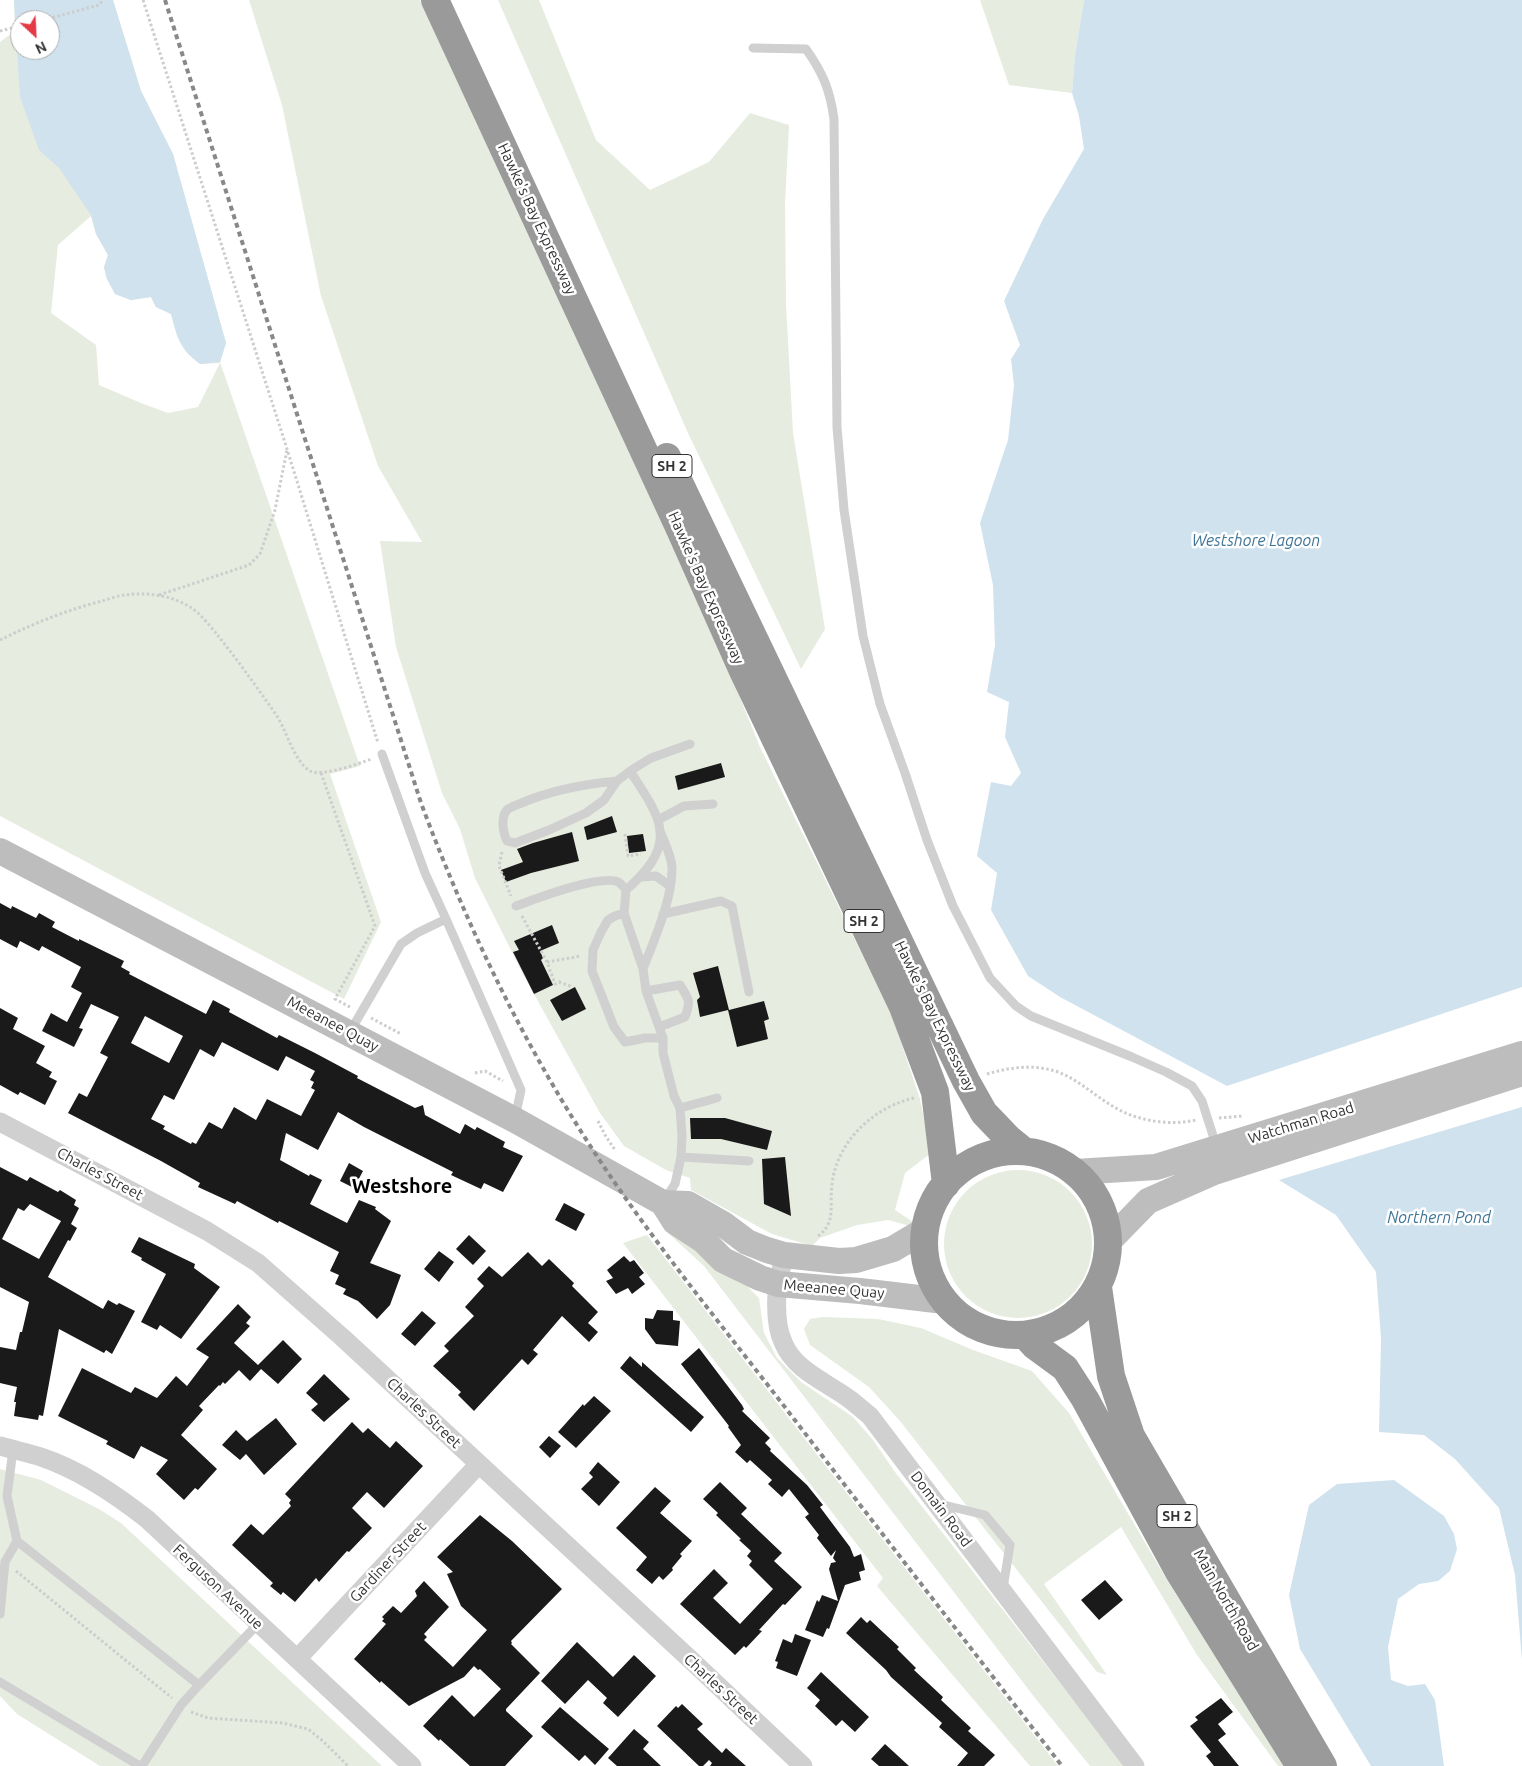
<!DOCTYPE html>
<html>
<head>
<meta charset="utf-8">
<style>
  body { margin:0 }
  #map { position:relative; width:1522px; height:1766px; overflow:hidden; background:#fff; font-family:Ubuntu,sans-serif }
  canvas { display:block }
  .north { position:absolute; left:10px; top:10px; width:50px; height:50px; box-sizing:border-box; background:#fff; border:1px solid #adadad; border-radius:50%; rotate:155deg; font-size:14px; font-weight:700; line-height:20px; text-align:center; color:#333 }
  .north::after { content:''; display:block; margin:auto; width:18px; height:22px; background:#e63946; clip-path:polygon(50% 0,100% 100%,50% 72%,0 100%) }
</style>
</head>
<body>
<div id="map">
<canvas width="1522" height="1766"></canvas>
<div class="north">N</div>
</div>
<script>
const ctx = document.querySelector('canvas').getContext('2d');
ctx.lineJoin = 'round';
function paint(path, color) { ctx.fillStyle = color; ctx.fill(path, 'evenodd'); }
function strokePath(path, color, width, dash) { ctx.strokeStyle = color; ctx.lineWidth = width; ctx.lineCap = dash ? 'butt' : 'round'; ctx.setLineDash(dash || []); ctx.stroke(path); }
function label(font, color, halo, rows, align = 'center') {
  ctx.font = font + ' Ubuntu,sans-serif'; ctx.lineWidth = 5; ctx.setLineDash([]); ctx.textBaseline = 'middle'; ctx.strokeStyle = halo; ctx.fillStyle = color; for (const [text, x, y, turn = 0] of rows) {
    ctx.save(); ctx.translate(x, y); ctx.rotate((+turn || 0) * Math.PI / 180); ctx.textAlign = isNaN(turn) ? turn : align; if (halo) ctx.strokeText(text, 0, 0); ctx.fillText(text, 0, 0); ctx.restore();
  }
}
const green = new Path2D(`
  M14 0H113L141 91 173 154 226 343 220 362 360 766 330 774 381 922 344 999 0 816V42L15 31ZM20 20H50V50H20ZM91 216 96 234 108 255 104 267 107 279 115 294 131 300 151 297 156 307 171 314 177 336 187 353 200 364 220 363 198 407 168 413 141 403 99 385 96 345 51 313 58 245Z
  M249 0H420L622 437 696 590 760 747 892 1015 920 1099 931 1153 905 1173 895 1210 925 1230 888 1220 857 1225 820 1238 812 1246 772 1234 691 1190 690 1178 666 1170 624 1146 600 1113 524 976 475 878 460 829 442 793 396 647 380 541 422 542 378 466 321 296 282 105Z
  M498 0H539L596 140 650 190 709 162 750 113 789 125 785 203 786 304 793 433 825 629 801 669 688 433Z
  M980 0H1084L1075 55 1072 93 1009 85Z
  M944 1244a74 74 0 1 1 148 0a74 74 0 1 1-148 0Z
  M674 1224 743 1270 749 1288 759 1298 764 1333 777 1358 801 1382 853 1417 873 1440 895 1472 1125 1766H1090L1035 1698 704 1266 668 1233Z
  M647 1235 1058 1766H1030L877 1586 883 1578 623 1243Z
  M822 1317 878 1319 921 1328 973 1350 1032 1371 1069 1413 1170 1585 1286 1766H1278L1197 1655 1121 1527 1044 1584 1107 1675 1097 1672 900 1421 869 1387 810 1345 804 1329 810 1319Z
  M0 1469 41 1480 99 1509 121 1523 382 1766H100L17 1714 0 1696Z`);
const water = new Path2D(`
  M14 0H113L141 91 173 154 226 343 220 362 200 364C179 348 178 339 171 314L156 307 151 297 131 300 115 294 107 279 104 267 108 255 96 234 91 215 59 168 39 150 20 97ZM20 20H50V50H20Z
  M1084 0H1522V987L1227 1086 1060 997 1028 976 991 910 997 873 977 856 991 782 1011 786 1021 773 1005 737 1009 702 987 692 995 645 993 585 980 523 1008 440 1014 385 1011 359 1020 345 1004 301 1043 219 1084 149 1079 116 1072 93 1075 55Z
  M1522 1107V1660L1515 1575 1499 1508 1455 1459 1424 1435 1379 1432 1381 1338 1376 1272 1336 1215 1279 1180Z
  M1394 1480 1444 1516 1454 1534 1457 1549 1450 1571 1438 1581 1419 1584 1398 1599 1388 1647 1391 1680 1408 1686 1425 1684 1435 1700 1444 1766H1371L1300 1649 1289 1595 1309 1505 1337 1484Z`);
const building = new Path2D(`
  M721 763 725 777 678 790 675 776Z
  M612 816 617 832 587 840 584 827Z
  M572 832 579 861 531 873 506 882 501 870 523 862 517 849 533 843Z
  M643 834 646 851 629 853 627 836Z
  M0 903 11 909 12 906 36 918 39 913 55 922 52 927 79 941V939L124 961 121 967 130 972 129 974 206 1014 213 1000 230 1009 229 1012 277 1038 279 1035 315 1053 358 1076 357 1078 415 1108 423 1105 425 1115 460 1134 465 1124 475 1130 477 1127 505 1142 503 1147 523 1156 503 1192 484 1183 481 1189 451 1175 453 1172 364 1127 338 1112 318 1150 286 1133 280 1160 309 1176 310 1174 322 1180 310 1204 347 1223 359 1200 376 1207 375 1209 391 1221 370 1263 401 1275 390 1305 377 1319 358 1301 343 1294 346 1289 335 1284 339 1275 330 1271 339 1252 279 1221 278 1223 237 1201 235 1204 198 1187 200 1183 161 1161 68 1113 79 1093 87 1097 108 1057 100 1053 119 1017 91 1004 79 1028 83 1029 74 1047 42 1031 51 1013 67 1022 82 993 71 987 81 967 42 946 39 951 20 941 17 948 0 939ZM145 1016 183 1036 169 1063 131 1043ZM222 1042 278 1071 286 1056 315 1071 310 1080 314 1082 311 1088 315 1090 301 1116 267 1099 256 1120 234 1107 222 1129 209 1122 196 1144 192 1142 191 1144 163 1129 165 1126 151 1119 164 1095 174 1100 200 1049 214 1057Z
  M552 925 559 943 540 951 543 958 541 960 553 985 534 994 513 952 519 950 514 941Z
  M718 966 729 1010 764 1001 769 1019 764 1021 768 1039 737 1047 728 1010 700 1017 697 1000 700 997 693 973Z
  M575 987 586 1009 562 1021 550 1000Z
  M0 1008 18 1018 13 1029 45 1046 36 1063 52 1072 49 1077 57 1081 45 1105 20 1092 18 1095 0 1085Z
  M690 1118H725L772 1131 767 1150 721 1139H691Z
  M785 1157 791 1216 764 1204 762 1159Z
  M349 1163 363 1171 354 1188 340 1181Z
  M0 1167 27 1181 30 1177 58 1192 60 1190 76 1200 74 1205 79 1208 71 1224 77 1228 70 1241 68 1240 48 1277 103 1309 108 1300 117 1305 119 1303 135 1311 112 1354 106 1350 104 1353 59 1329 43 1416 39 1415 38 1420 14 1416 16 1402H14L17 1387 0 1383V1347L16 1350 20 1332H22L29 1302 0 1287ZM30 1204 61 1221 39 1259 2 1239 18 1208 24 1211Z
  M564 1203 585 1214 576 1231 555 1220Z
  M469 1235 486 1251 473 1265 456 1249Z
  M139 1237 195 1264 194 1268 220 1287 181 1339 160 1325 157 1330 141 1322 166 1274 141 1260 142 1258 131 1252Z
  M439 1251 454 1262 439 1282 424 1269Z
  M528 1252 542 1266 549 1259 574 1283 572 1286 598 1312 588 1323 598 1332 589 1342 562 1316 533 1350 538 1354 528 1365 522 1359 474 1411 458 1395 461 1392 433 1366 449 1351 444 1346 474 1316 465 1307 484 1286 477 1279 489 1266 502 1277Z
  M624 1256 630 1262 634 1260 644 1273 639 1277 645 1284 632 1294 628 1288 616 1294 606 1281 613 1278 607 1270Z
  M238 1304 251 1317 246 1323 250 1326 234 1343 258 1365 283 1340 302 1359 278 1384 261 1369 250 1381 239 1370 225 1384 223 1382 220 1386 219 1385 199 1406 203 1410 181 1435 217 1469 198 1490 195 1488 184 1500 156 1474 168 1460 141 1446 134 1459 106 1444 108 1441 58 1416 82 1368 131 1393 135 1387 157 1398 176 1376 187 1386 209 1357 196 1349Z
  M657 1310 673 1311V1320L680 1321 678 1346 656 1344 645 1329V1318L653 1319Z
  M422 1311 436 1323 415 1346 401 1334Z
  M699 1348 742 1405 744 1409 742 1411 770 1438 765 1443 771 1449 770 1451 807 1485 823 1505 820 1507 850 1547 854 1557 861 1554 865 1570 859 1572 861 1580 845 1585 829 1629 827 1628 823 1637 805 1630 817 1600 819 1602 822 1595 838 1601 829 1569 831 1563 836 1562 833 1558 836 1550 831 1556 817 1538 819 1535 805 1517 809 1514 789 1489 782 1497 768 1484 772 1480 750 1460 747 1463 735 1452 741 1445 728 1427 729 1426 681 1364Z
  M630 1356 642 1367V1362L704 1417 691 1432 620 1368Z
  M324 1374 350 1399 324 1422 311 1410 318 1404 306 1393Z
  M594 1396 611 1411 576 1448 558 1432 583 1404 584 1406Z
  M276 1418 297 1444 264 1475 246 1454 240 1460 222 1445 236 1430 247 1441Z
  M352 1422 363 1433 368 1428 390 1448 396 1441 423 1466 384 1508 367 1492 352 1508 372 1528 349 1552 347 1551 319 1582 316 1578 295 1602 283 1592 281 1595 270 1586 273 1583 232 1545 251 1524 263 1535 291 1506 289 1503 291 1500 285 1494Z
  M549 1436 561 1446 550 1458 539 1447Z
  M598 1462 620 1482 599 1506 581 1489 593 1477 589 1473Z
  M720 1482 747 1508 741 1514 782 1553 774 1561 802 1587 785 1605 783 1604 759 1630 762 1631 746 1648 744 1646 735 1655 680 1604 714 1569 728 1583 713 1598 740 1624 773 1589 749 1565 752 1561 747 1556 751 1551 739 1540 741 1539 716 1515 718 1513 703 1499Z
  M655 1487 671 1501 660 1513 692 1541 680 1554 682 1556 672 1568 673 1570 663 1580 659 1576 652 1584 636 1570 647 1557 616 1528Z
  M480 1515 512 1541 562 1589 511 1641 512 1643 511 1644 540 1673 506 1709V1711L533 1736 505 1766H470L440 1739 439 1741 423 1726 452 1695 474 1717 501 1689 480 1669 478 1670 474 1666 464 1677 409 1706 381 1681 380 1683 354 1659 386 1624 382 1621 384 1619 382 1617 393 1606 401 1613 417 1596 415 1591 424 1581 449 1607 424 1634 427 1637 424 1640 453 1667 487 1630 461 1606 447 1574 453 1572 437 1557Z
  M1105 1580 1123 1600 1099 1620 1081 1600Z
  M861 1617 867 1623 870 1620 899 1647 897 1649 916 1668 914 1670 943 1697 941 1700 971 1728 968 1731 995 1755 984 1766H957L968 1753 939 1727 942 1723 891 1677 886 1670 846 1633Z
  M795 1634 811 1640 797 1676 776 1668 778 1662 775 1661 783 1639 792 1643Z
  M577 1642 613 1677 634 1655 656 1676 618 1717 603 1703 607 1698 588 1680 565 1704 541 1681Z
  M821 1672 869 1717 855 1732 842 1720 836 1726 815 1706 820 1700 807 1688Z
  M1221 1698 1233 1712 1218 1724 1226 1734 1218 1740 1239 1766H1214L1206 1756 1211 1752 1190 1726 1198 1720 1195 1717Z
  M682 1704 703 1724 697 1729 722 1753 726 1748 746 1766H710L712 1763 709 1760 703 1766H699L657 1726 676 1706 678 1708Z
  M560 1707 609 1749 595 1765 585 1755 579 1761 541 1727Z
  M634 1729 649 1742 643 1749 661 1766H617L608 1758Z
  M885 1744 909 1766H879L871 1759Z`);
const path = new Path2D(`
  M143 0 287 449 378 743
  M43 20 99 5 103 0
  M0 31 20 26
  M159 595 249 565 260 554 275 510 287 450
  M0 640C32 624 67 610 102 601 109 599 117 596 124 595 146 592 171 595 190 607 201 614 211 627 219 637 239 662 258 689 277 716 287 732 294 761 310 771 320 777 359 764 371 759
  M321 773 375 926 335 999 350 1007
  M625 834 628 856 641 854
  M502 852 499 866 511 896
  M522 916 547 962 555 984 559 982 573 987
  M547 962 581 956
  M371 1018 401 1034
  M475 1073 485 1071 503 1081
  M987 1074C1010 1067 1035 1064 1058 1072 1079 1080 1095 1096 1114 1107 1137 1121 1170 1126 1196 1120
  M1219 1118 1243 1116
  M598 1121 605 1135 615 1150
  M818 1236C837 1223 829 1203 832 1184 837 1141 874 1107 914 1098
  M16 1571 172 1698
  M191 1712 208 1718 283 1723 308 1729 324 1742 348 1766`);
const lane = new Path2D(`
  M753 48 806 49C823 73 830 90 834 119L837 427 844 510 863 636 880 704 905 773 927 840 953 906 990 978 1016 1006 1031 1016 1132 1057 1166 1072 1192 1086 1202 1101 1216 1145
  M382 754 425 873 446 919
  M630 771C640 787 659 812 660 831 663 855 643 875 626 890L624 913 643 969 646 991 663 1038V1053L674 1096 680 1108 682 1136 681 1157 675 1184 665 1199
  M617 781C584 784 549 791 519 804 516 805 511 807 508 809 500 816 503 833 507 841L515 843 549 830 586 813 604 800 617 781 630 771 651 758 690 744
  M658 820 684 806 713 804
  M641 877 656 876 670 886
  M516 906C535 899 600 874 618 882 621 883 624 888 626 890
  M624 913 615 916 608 920 601 932 593 950 592 971 614 1027 625 1042 645 1038H663
  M663 914 721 901 732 906 749 992
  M643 969C654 940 673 898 672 867 671 855 665 844 661 833
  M646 991 680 985C689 999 691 1001 685 1017L659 1027
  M351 1030 401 944 417 933 446 919 521 1090 515 1118
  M680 1108 717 1098
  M681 1157 749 1161
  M13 1450 7 1496 17 1541 199 1685 258 1624
  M940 1504 985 1515 1010 1545 1003 1588
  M0 1614 5 1562 17 1541
  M0 1682 140 1766
  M142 1766 181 1705 199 1685`);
const street = new Path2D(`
  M0 1122 207 1231 258 1263 343 1338 692 1661 803 1766
  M784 1255C782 1267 778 1280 777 1293 776 1309 776 1327 783 1342 794 1371 829 1383 852 1401 858 1406 864 1411 870 1416L1135 1766
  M0 1446C14 1450 28 1453 41 1457 80 1470 115 1494 147 1519L412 1766
  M297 1659 479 1464`);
const secondary = new Path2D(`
  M0 851 515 1120 663 1203 688 1204 723 1224 747 1242 767 1250 784 1255 839 1261 856 1260 893 1249 925 1230
  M1075 1172 1156 1167 1522 1054
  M663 1203 675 1222 704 1241 723 1260 760 1278 778 1284 860 1291 944 1301
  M1109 1241 1148 1201 1214 1172 1522 1073`);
const highway = new Path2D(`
  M435 0 679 527 743 671 903 1007 935 1092 946 1184
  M667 457 966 1081 984 1113 1008 1138 1024 1151
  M924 1243a92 92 0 1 1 184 0a92 92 0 1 1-184 0Z
  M1098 1287 1111 1376 1131 1436 1323 1766
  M1025 1335 1035 1346 1065 1368 1085 1399 1179 1572 1300 1766`);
const rail = new Path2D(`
  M165 0 421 803C464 918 516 1029 582 1133 645 1233 722 1325 794 1419 883 1535 973 1651 1062 1766`);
const shields = [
  [672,466,40],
  [864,921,40],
  [1177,1516,40]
];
const shieldNames = [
  ["SH 2",672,466],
  ["SH 2",864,921],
  ["SH 2",1177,1516]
];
const streetNames = [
  ["Hawke's Bay Expressway",537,219,65],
  ["Hawke's Bay Expressway",706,588,66],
  ["Hawke's Bay Expressway",935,1016,64],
  ["Meeanee Quay",333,1024,28],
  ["Watchman Road",1301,1123,-17],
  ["Charles Street",100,1174,28],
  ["Meeanee Quay",834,1289,5],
  ["Charles Street",424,1413,43],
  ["Domain Road",941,1509,53],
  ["Gardiner Street",388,1562,-47],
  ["Ferguson Avenue",218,1587,43],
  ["Main North Road",1226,1600,60],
  ["Charles Street",721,1689,43]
];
const waterNames = [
  ["Westshore Lagoon",1256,541],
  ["Northern Pond",1439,1218]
];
const districtNames = [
  ["Westshore",402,1186]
];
paint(green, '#e6ecdf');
paint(water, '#cfe2ee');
paint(building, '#1a1a1a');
strokePath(path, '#cdcdcd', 3, [2.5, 2.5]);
strokePath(lane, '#d0d0d0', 9);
strokePath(street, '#d0d0d0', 19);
strokePath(secondary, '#bdbdbd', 26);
strokePath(highway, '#9a9a9a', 28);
strokePath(rail, '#888', 4, [5, 4]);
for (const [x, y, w] of shields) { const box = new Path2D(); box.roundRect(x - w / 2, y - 11.5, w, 23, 4); ctx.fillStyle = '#fff'; ctx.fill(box); strokePath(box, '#333', 1); }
label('bold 14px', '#333', null, shieldNames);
label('15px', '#333', '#fff', streetNames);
label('italic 16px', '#3f7597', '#fff', waterNames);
label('bold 20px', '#000', '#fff', districtNames);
</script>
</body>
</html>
